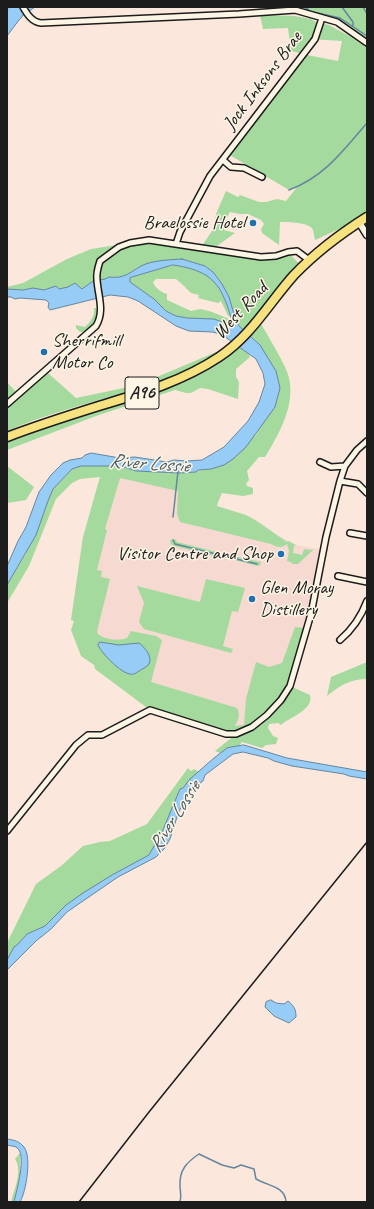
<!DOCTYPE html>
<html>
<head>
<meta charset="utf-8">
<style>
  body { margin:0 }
  #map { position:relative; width:374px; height:1209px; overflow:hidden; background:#fbe7db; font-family:Caveat,sans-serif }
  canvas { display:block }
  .frame { position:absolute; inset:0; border:8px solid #1c1c1c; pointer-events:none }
</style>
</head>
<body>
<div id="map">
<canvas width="374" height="1209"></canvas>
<div class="frame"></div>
</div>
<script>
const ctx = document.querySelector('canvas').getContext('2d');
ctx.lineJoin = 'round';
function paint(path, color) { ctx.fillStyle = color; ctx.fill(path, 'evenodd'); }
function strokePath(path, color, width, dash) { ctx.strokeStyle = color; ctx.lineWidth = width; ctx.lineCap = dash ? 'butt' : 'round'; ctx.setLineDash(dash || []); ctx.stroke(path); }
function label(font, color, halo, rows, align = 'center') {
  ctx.font = font + ' Caveat,sans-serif'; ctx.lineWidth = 3; ctx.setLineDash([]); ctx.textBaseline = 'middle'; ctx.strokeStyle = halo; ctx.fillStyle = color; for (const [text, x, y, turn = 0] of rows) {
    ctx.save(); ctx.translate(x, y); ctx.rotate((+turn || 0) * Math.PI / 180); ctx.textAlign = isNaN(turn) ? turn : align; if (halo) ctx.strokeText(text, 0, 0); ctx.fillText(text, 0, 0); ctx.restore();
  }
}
const built = new Path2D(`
  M100 477 178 479V499L246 515 263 524 277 535 296 545 318 549 324 542 311 614 294 673 251 724 235 729 152 706 71 630 74 621 71 620 83 537Z`);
const green = new Path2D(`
  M258 7H367V40L334 18 284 9 259 10Z
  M260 15 295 16 311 19 316 22 329 25 351 37 367 48V213L350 224 315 240C314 237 314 233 313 230 310 222 288 222 280 222L279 245 262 233 261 229 264 224 261 220 248 214H240L230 212 224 222V230L235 233 214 248 261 257 288 252 299 264 258 315 243 330 236 321 229 297 222 284 213 272 205 266 182 259 141 266 123 277 117 278 109 277 105 279 94 280 82 289 75 283 68 287 59 289 56 286 44 290 33 288 23 290 7 289V287L23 283 67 259 91 249 149 240 201 247 214 228 216 214 226 191 238 197 240 195 259 202H266L277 199 286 201 297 187 289 190 228 154 298 61 307 55 338 61 342 41 310 39 299 53 291 51 288 28 263 29Z
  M173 265C187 267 205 271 215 283 223 292 227 306 231 317L228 316 221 301 218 303 198 298 199 295 191 293 184 286 176 279H156L153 282C155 288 161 292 167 294V300L191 311 201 309 212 312 227 318 233 323V326L226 323 203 318H187L176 316 166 311 154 299 130 282V278Z
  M94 308H96L98 315 95 323 85 332H80L76 328V325L85 327C90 322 95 317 94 308Z
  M261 324C269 338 278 352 285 367 300 397 281 431 265 457H259L247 471 249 480 246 484 247 486 253 488V494L243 496 222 493 218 502 217 506 246 515 255 520 287 542 288 541 296 545 294 546 293 553 302 555 304 549 311 550 314 549 298 564H293L291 562 287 561 289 551 287 544C282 548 278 548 271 544L180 522 177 514 178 491 120 478 105 529 107 530 97 570 102 571 101 577 110 579 97 631 98 634C105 640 119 641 127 638L131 631 156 636 162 640 151 682 237 708C241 715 238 720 235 726L244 725 246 699 256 662 269 667 282 663 295 627 305 628 290 686 310 695C314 710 290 717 281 725L278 723 269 724 268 728 273 736 278 738 276 744 266 745 262 748 242 742 239 746 227 748 220 753 215 751 235 735 150 710 95 669 94 665 81 656 71 630 74 621 71 620 83 537 100 477 80 479 72 483 56 499 29 566 7 603V585L25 555 53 489 72 469 81 466H108L124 467 136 471 179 473 211 469 256 435 262 424 275 407 276 402 260 345 251 336Z
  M239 347 248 353 250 357 236 369V377L239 382 238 399 208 389 200 388 191 393H186L175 390 96 416 7 450V443C30 433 54 423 78 416 117 405 158 395 193 377 210 369 224 358 239 347Z
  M216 352H219C170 385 111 395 56 413 39 418 23 424 7 431V408L48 373 76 398 138 385Z
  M7 382 16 392 7 401Z
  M7 466 34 487 26 500 7 503Z
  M175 539 177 542 221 553 220 556 218 557 174 546 171 544 170 540Z
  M224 554 261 562 260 565 258 566 226 558 223 557Z
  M206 579 245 588 238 612 232 611 223 646 233 649 231 653 144 629 139 622 144 603 137 586 200 602Z
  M367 662V679C350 679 339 686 327 696L331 677Z
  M188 768 191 771 194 769 199 772C193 776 186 787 180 789L162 832 149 855 112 875 66 905 45 926 27 934 18 944 14 947 7 960V943L36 884 61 866 83 846 100 842 110 841 147 824Z
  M20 1153V1175L14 1202H11C14 1190 23 1170 15 1159Z`);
const water = new Path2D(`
  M11 7H35L22 16V17L19 20 7 36V9Z
  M182 259 205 266 213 272 222 284 229 297 236 321 240 327 260 345 276 371 280 388 275 407 246 447 233 459 224 465 211 469 198 470 196 472 179 473 136 471 124 467 108 466H81L72 469 53 489 48 501 36 535 7 585V566L18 541 26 527 39 492 51 475 63 463 70 460 82 458 85 455 91 453 120 458 135 457 167 462 174 460 187 461 202 460 224 447 248 421 259 402 265 384 263 373 256 359 221 334 212 332 189 331 176 326 138 301 128 297 110 295 50 310 48 307 49 303 46 300 20 298 15 299 11 297H7V289L23 290 33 288 44 290 56 286 59 289 68 287 75 283 82 289 93 281 105 279 109 277C124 279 129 273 141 266 153 260 169 260 182 259ZM173 265C187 267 205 271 215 283 221 289 224 298 227 305 229 312 232 318 233 326L214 319 187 318 176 316 166 311 154 299 130 282V278Z
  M100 642 119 645 139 643C144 647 153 656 149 664 147 667 142 669 139 671 136 673 134 675 130 674 121 673 102 654 98 645Z
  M244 745 287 758 367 772V779L349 776 344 774 292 766 274 761 268 758 243 752 233 754 205 775 203 781 195 787 183 803 178 814 170 839 164 849 156 857 118 877 67 912 51 929 36 941 7 970V960L14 947 18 944 27 934 45 926 66 905 83 893 112 875 149 855 162 832 180 789 183 788 190 779 214 758 227 748Z
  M271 1000 276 1003 284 1004 288 1001C294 1006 296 1009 296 1017L289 1023 274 1016 265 1007 266 1002Z
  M7 1139C14 1140 19 1141 24 1147 32 1157 26 1192 20 1202H14C16 1192 28 1153 16 1147 14 1146 10 1146 7 1145Z`);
const stream = new Path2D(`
  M304 7 309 10
  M342 7 353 22V26
  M363 7 367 14
  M304 10 340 18 367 36
  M289 190C324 177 343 151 367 123
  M173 517 178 471
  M173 540 175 544 220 555
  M224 556 257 564
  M180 1202C182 1196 180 1192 180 1186 179 1170 187 1162 199 1154L222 1165 234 1168 241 1165 254 1169 256 1179C268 1186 285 1186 286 1202`);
const minor = new Path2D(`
  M23 7C27 14 32 22 41 23L239 14 295 10 337 22 367 43
  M223 160 231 167 244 168 262 177
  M176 244 180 232 210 176 315 39 322 18
  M7 404 96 326C105 311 98 296 97 280 96 273 98 267 100 261L119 247 130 243 149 240 261 257 276 256 288 252 297 251 309 260
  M320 462 331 467 345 466
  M340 481 358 484 367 493
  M350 533 367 536
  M338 576 367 582
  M340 640C353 629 361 617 367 601
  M7 831 76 745 88 735H102L150 710 226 734H236L252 727 267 715 281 700 290 686 311 614 326 537 340 481 345 466 357 450 367 441`);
const tertiary = new Path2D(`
  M359 222 367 235`);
const trunk = new Path2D(`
  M7 437C38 425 70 415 102 405 142 393 183 381 219 357 251 336 269 303 294 275 316 252 340 234 367 217`);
const rail = new Path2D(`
  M79 1202 149 1112 367 842`);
const markers = [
  [253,223,4,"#1f6fb2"],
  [44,352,4,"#1f6fb2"],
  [281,554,4,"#1f6fb2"],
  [252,599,4,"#1f6fb2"]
];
const shields = [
  [142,393,34]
];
const shieldNames = [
  ["A96",142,393]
];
const streetNames = [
  ["Jock Inksons Brae",263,81,-53],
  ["West Road",241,311,-47]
];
const poiNames = [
  ["Braelossie Hotel",245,223],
  ["Sherrifmill",52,341,"left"],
  ["Motor Co",52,363,"left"],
  ["Visitor Centre and Shop",273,554],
  ["Glen Moray",260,588,"left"],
  ["Distillery",260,610,"left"]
];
const waterNames = [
  ["River Lossie",149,464,4],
  ["River Lossie",175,817,-58]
];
paint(built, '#f6d9d0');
paint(green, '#a4da9e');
paint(water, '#96ccf5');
strokePath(water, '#65869e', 1);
strokePath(stream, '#65869e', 1.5);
strokePath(minor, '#1c1c1c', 8);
strokePath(tertiary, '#1c1c1c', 9);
strokePath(trunk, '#1c1c1c', 11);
strokePath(minor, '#fcf5e5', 5);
strokePath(tertiary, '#fcf5e5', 6);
strokePath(trunk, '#f7e281', 8);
strokePath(rail, '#1c1c1c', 1.5);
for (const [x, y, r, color] of markers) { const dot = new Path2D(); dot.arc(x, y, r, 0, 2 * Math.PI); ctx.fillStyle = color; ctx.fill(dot); strokePath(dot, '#fcf5e5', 1.5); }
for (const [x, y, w] of shields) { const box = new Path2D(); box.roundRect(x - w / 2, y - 16, w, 32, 3); ctx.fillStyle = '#fcf5e5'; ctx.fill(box); strokePath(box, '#1c1c1c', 1); }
label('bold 18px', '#1c1c1c', null, shieldNames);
label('19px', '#1c1c1c', '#fcf5e5', streetNames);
label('19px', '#1c1c1c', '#fcf5e5', poiNames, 'right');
label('italic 20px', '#475a68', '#fcf5e5', waterNames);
</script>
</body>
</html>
